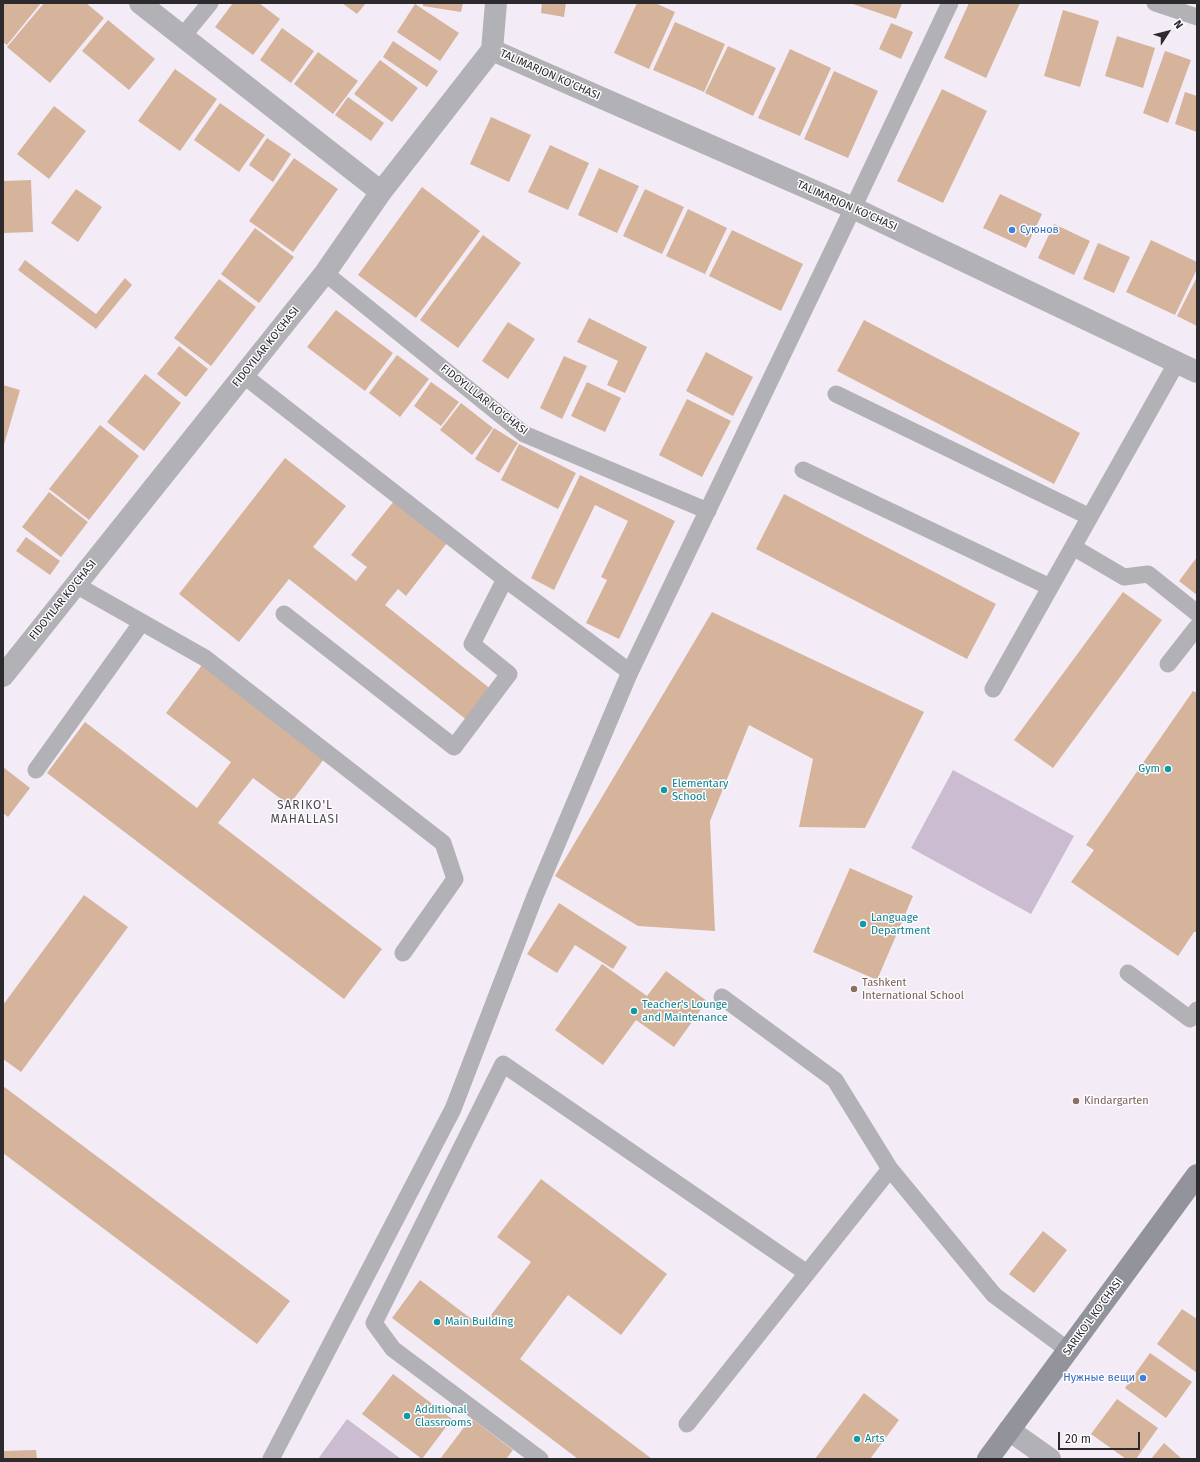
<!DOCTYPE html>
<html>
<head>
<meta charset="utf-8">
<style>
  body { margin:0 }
  #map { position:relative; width:1200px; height:1462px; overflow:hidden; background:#f3ecf6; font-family:"Fira Sans",sans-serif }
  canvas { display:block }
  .frame { position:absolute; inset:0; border:4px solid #2d2a2e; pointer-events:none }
  .north { position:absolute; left:1148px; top:12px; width:40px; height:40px; -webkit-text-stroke:3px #fdfcfe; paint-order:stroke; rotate:54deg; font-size:11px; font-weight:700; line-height:16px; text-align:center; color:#2d2a2e }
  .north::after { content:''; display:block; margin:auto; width:14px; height:18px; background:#2d2a2e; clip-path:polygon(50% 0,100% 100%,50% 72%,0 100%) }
  .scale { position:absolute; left:1058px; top:1432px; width:82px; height:18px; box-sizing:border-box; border:2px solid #2d2a2e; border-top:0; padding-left:5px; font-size:12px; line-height:14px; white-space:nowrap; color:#2d2a2e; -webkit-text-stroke:3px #fdfcfe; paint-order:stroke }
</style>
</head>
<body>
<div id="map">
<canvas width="1200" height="1462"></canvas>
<div class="frame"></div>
<div class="north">N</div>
<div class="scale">20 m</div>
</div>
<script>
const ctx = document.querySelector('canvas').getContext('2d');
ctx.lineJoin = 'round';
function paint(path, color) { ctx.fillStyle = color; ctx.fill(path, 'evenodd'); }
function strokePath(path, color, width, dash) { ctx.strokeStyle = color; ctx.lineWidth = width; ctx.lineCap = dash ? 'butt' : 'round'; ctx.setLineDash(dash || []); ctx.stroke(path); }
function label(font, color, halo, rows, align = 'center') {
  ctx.font = font + ' "Fira Sans",sans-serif'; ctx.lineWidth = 3; ctx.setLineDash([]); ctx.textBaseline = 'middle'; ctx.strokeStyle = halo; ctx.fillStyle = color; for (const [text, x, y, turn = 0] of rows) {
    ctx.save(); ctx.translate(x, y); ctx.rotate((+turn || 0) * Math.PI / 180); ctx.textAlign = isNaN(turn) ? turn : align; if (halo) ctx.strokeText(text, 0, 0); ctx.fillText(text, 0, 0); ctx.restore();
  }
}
const green = new Path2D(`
  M953 770 1074 836 1031 914 911 848Z
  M347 1419 401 1459H318Z`);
const building = new Path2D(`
  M3 3H41L7 45 3 42Z
  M44 3H86L104 18 50 83 7 47Z
  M233 3H259L280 19 253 55 215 27Z
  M342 3H366L357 14Z
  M423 3H463L461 12 423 6Z
  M542 3H566L564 17 541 13Z
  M637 3H655L675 12 649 69 614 53Z
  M850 3H902L896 19Z
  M969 3H1020L986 78 944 58Z
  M415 4 459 33 440 61 397 32Z
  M1063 10 1099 21 1080 87 1044 76Z
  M108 20 155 59 129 90 82 51Z
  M675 22 725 44 704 92 653 70Z
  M891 23 913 32 901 59 879 49Z
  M282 28 314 51 291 83 260 60Z
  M1117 36 1155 48 1143 88 1105 76Z
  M393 41 438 71 427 87 383 57Z
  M728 46 776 68 753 116 705 93Z
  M790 49 831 68 800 136 758 118Z
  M1165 51 1191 60 1168 123 1143 113Z
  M318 52 358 81 333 114 294 84Z
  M380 60 418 88 392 122 354 94Z
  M175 69 217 99 180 151 138 121Z
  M834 71 878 91 848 158 804 139Z
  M942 89 987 111 943 203 897 181Z
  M1185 92 1197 96V132L1175 124Z
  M348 97 384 123 371 141 335 115Z
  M220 103 265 135 239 172 194 140Z
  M54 106 86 131 49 179 17 154Z
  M491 117 531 135 509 182 470 164Z
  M267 138 291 154 273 182 249 165Z
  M550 145 589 163 568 210 528 192Z
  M294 158 338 189 293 252 249 221Z
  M599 168 639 186 617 233 578 215Z
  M31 180 33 232 3 233V181Z
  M422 187 480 231 416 318 358 275Z
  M76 189 102 207 78 242 51 223Z
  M645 189 684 207 662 254 623 236Z
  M1000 194 1042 214 1026 248 983 228Z
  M688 209 727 228 705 274 666 256Z
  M1054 224 1090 241 1074 275 1038 258Z
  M255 228 294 257 259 303 221 274Z
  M732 230 803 264 781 311 709 276Z
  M483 235 521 263 458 348 420 320Z
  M1151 240 1197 262V269L1175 315 1126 292Z
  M1098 243 1130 257 1114 293 1083 279Z
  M25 260 96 314 125 278 132 285 96 329 18 270Z
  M1197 277V326L1177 316Z
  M219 279 256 307 211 366 174 338Z
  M336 310 393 353 365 391 307 347Z
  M589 318 647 347 625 393 607 385 618 361 577 342Z
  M864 320 1080 433 1054 484 837 371Z
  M508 322 535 339 508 379 482 361Z
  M179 346 208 369 186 397 157 374Z
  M706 352 753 377 733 416 686 391Z
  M397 355 429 379 400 417 369 393Z
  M564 356 587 366 562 419 540 408Z
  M145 374 181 403 144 451 107 422Z
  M431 382 459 402 441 426 414 406Z
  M587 382 621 398 605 432 571 416Z
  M3 385 20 390 3 448Z
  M687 399 731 421 702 477 659 455Z
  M461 403 493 428 472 455 440 430Z
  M100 425 139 456 89 520 49 489Z
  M494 428 518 443 499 473 475 459Z
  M519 444 576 473 558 509 501 480Z
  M285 458 346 506 313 547 356 581 367 567 351 555 394 501 447 543 406 596 398 589 385 605 492 690 468 721 289 579 239 642 179 594Z
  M580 475 675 521 619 639 586 623 607 580 601 577 628 521 595 505 554 590 531 578Z
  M49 492 88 522 61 557 22 527Z
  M784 494 996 604 967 659 756 549Z
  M26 537 60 561 50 575 16 551Z
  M1197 557V595L1179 581Z
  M1123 592 1162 620 1053 768 1014 740Z
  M712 612 924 712 865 828 799 827 813 759 749 725 710 821 715 931 638 926 555 876Z
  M202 665 324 759 289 805 253 778 218 823 382 949 344 999 47 773 85 722 197 808 231 762 166 713Z
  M1193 691 1197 693V932H1194L1178 956 1071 882 1094 850 1086 845Z
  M3 767 30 788 8 817 3 813Z
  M850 868 913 896 877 980 813 952Z
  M84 895 128 927 21 1072 3 1059V1005Z
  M559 903 627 947 613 969 575 945 557 973 527 954Z
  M602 964 647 996 666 971 707 1001 674 1047 636 1020 603 1065 555 1030Z
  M3 1086 290 1301 257 1344 3 1153Z
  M541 1179 667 1274 621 1335 568 1295 520 1359 652 1459H578L392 1318 420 1280 482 1327 531 1262 497 1237Z
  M1043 1231 1067 1250 1034 1293 1009 1274Z
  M1182 1309 1197 1319V1373L1157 1344Z
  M1150 1353 1192 1382 1166 1418 1125 1388Z
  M393 1374 452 1419 422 1459 362 1414Z
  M864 1393 899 1420 870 1459H815Z
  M1117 1399 1158 1428 1136 1459H1126L1091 1434Z
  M471 1418 513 1450 506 1459H440Z
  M1164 1443 1182 1459H1151Z
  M36 1450 37 1459H3V1451Z`);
const service = new Path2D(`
  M1155 3 1197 17
  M182 37 210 3
  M325 273 524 434 708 511
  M243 375 505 579 630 672
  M836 394 1090 517
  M803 470 1050 587
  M1073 547 1124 577 1148 574 1197 613
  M76 585 205 658 443 843 455 879 403 953
  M284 614 454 747 509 674 472 644 505 579
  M1168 664 1197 627
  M993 689 1177 362
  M36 770 142 622
  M1128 973 1190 1019 1197 1010
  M890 1169 994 1295 1068 1350
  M687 1424 890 1169 835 1080 722 997
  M271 1459 453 1109 535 896 630 672 853 208 950 3
  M540 1459 393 1349 374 1323 503 1064 807 1273`);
const minor = new Path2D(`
  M140 3 381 192
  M492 50 853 208 1197 372
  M3 676 325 273 381 192 492 50 496 3
  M1009 1430 1050 1459`);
const secondary = new Path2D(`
  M988 1459 1197 1175`);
const markers = [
  [1012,230,4,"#3f7fe0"],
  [1168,769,4,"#0f9aa8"],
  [664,790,4,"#0f9aa8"],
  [863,924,4,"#0f9aa8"],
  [854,989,4,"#8d6e63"],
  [634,1011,4,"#0f9aa8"],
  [1076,1101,4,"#8d6e63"],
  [437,1322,4,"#0f9aa8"],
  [1143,1378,4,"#3f7fe0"],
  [407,1416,4,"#0f9aa8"],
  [857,1439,4,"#0f9aa8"]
];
const streetNames = [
  ["TALIMARJON KO'CHASI",550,75,24],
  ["TALIMARJON KO'CHASI",847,206,24],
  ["FIDOYILAR KO'CHASI",266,347,-51],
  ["FIDOYLLLAR KO'CHASI",484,400,38],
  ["FIDOYILAR KO'CHASI",63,600,-51],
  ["SARIKO'L KO'CHASI",1093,1317,-54]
];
const shopNames = [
  ["Суюнов",1020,230],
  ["Нужные вещи",1135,1378,"right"]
];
const cultureNames = [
  ["Gym",1160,769,"right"],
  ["Elementary",672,784],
  ["School",672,797],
  ["Language",871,918],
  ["Department",871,931],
  ["Teacher's Lounge",642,1005],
  ["and Maintenance",642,1018],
  ["Main Building",445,1322],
  ["Additional",415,1410],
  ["Classrooms",415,1423],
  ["Arts",865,1439]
];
const educationNames = [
  ["Tashkent",862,983],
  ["International School",862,996],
  ["Kindargarten",1084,1101]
];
const neighbourhoodNames = [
  ["SARIKO'L",305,806],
  ["MAHALLASI",305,820]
];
paint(green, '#ccbcd2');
paint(building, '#d6b39b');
strokePath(service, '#b1b1b6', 17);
strokePath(minor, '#b1b1b6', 22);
strokePath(secondary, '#93939b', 22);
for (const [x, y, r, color] of markers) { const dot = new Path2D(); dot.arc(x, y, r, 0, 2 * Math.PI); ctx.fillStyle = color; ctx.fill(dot); strokePath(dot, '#fdfcfe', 1.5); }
label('11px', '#2d2a2e', '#fdfcfe', streetNames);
label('11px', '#366cbe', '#fdfcfe', shopNames, 'left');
label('11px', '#0d838f', '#fdfcfe', cultureNames, 'left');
label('11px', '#785e54', '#fdfcfe', educationNames, 'left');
ctx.letterSpacing = '1px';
label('12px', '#4e4850', '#fdfcfe', neighbourhoodNames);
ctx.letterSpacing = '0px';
</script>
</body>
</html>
